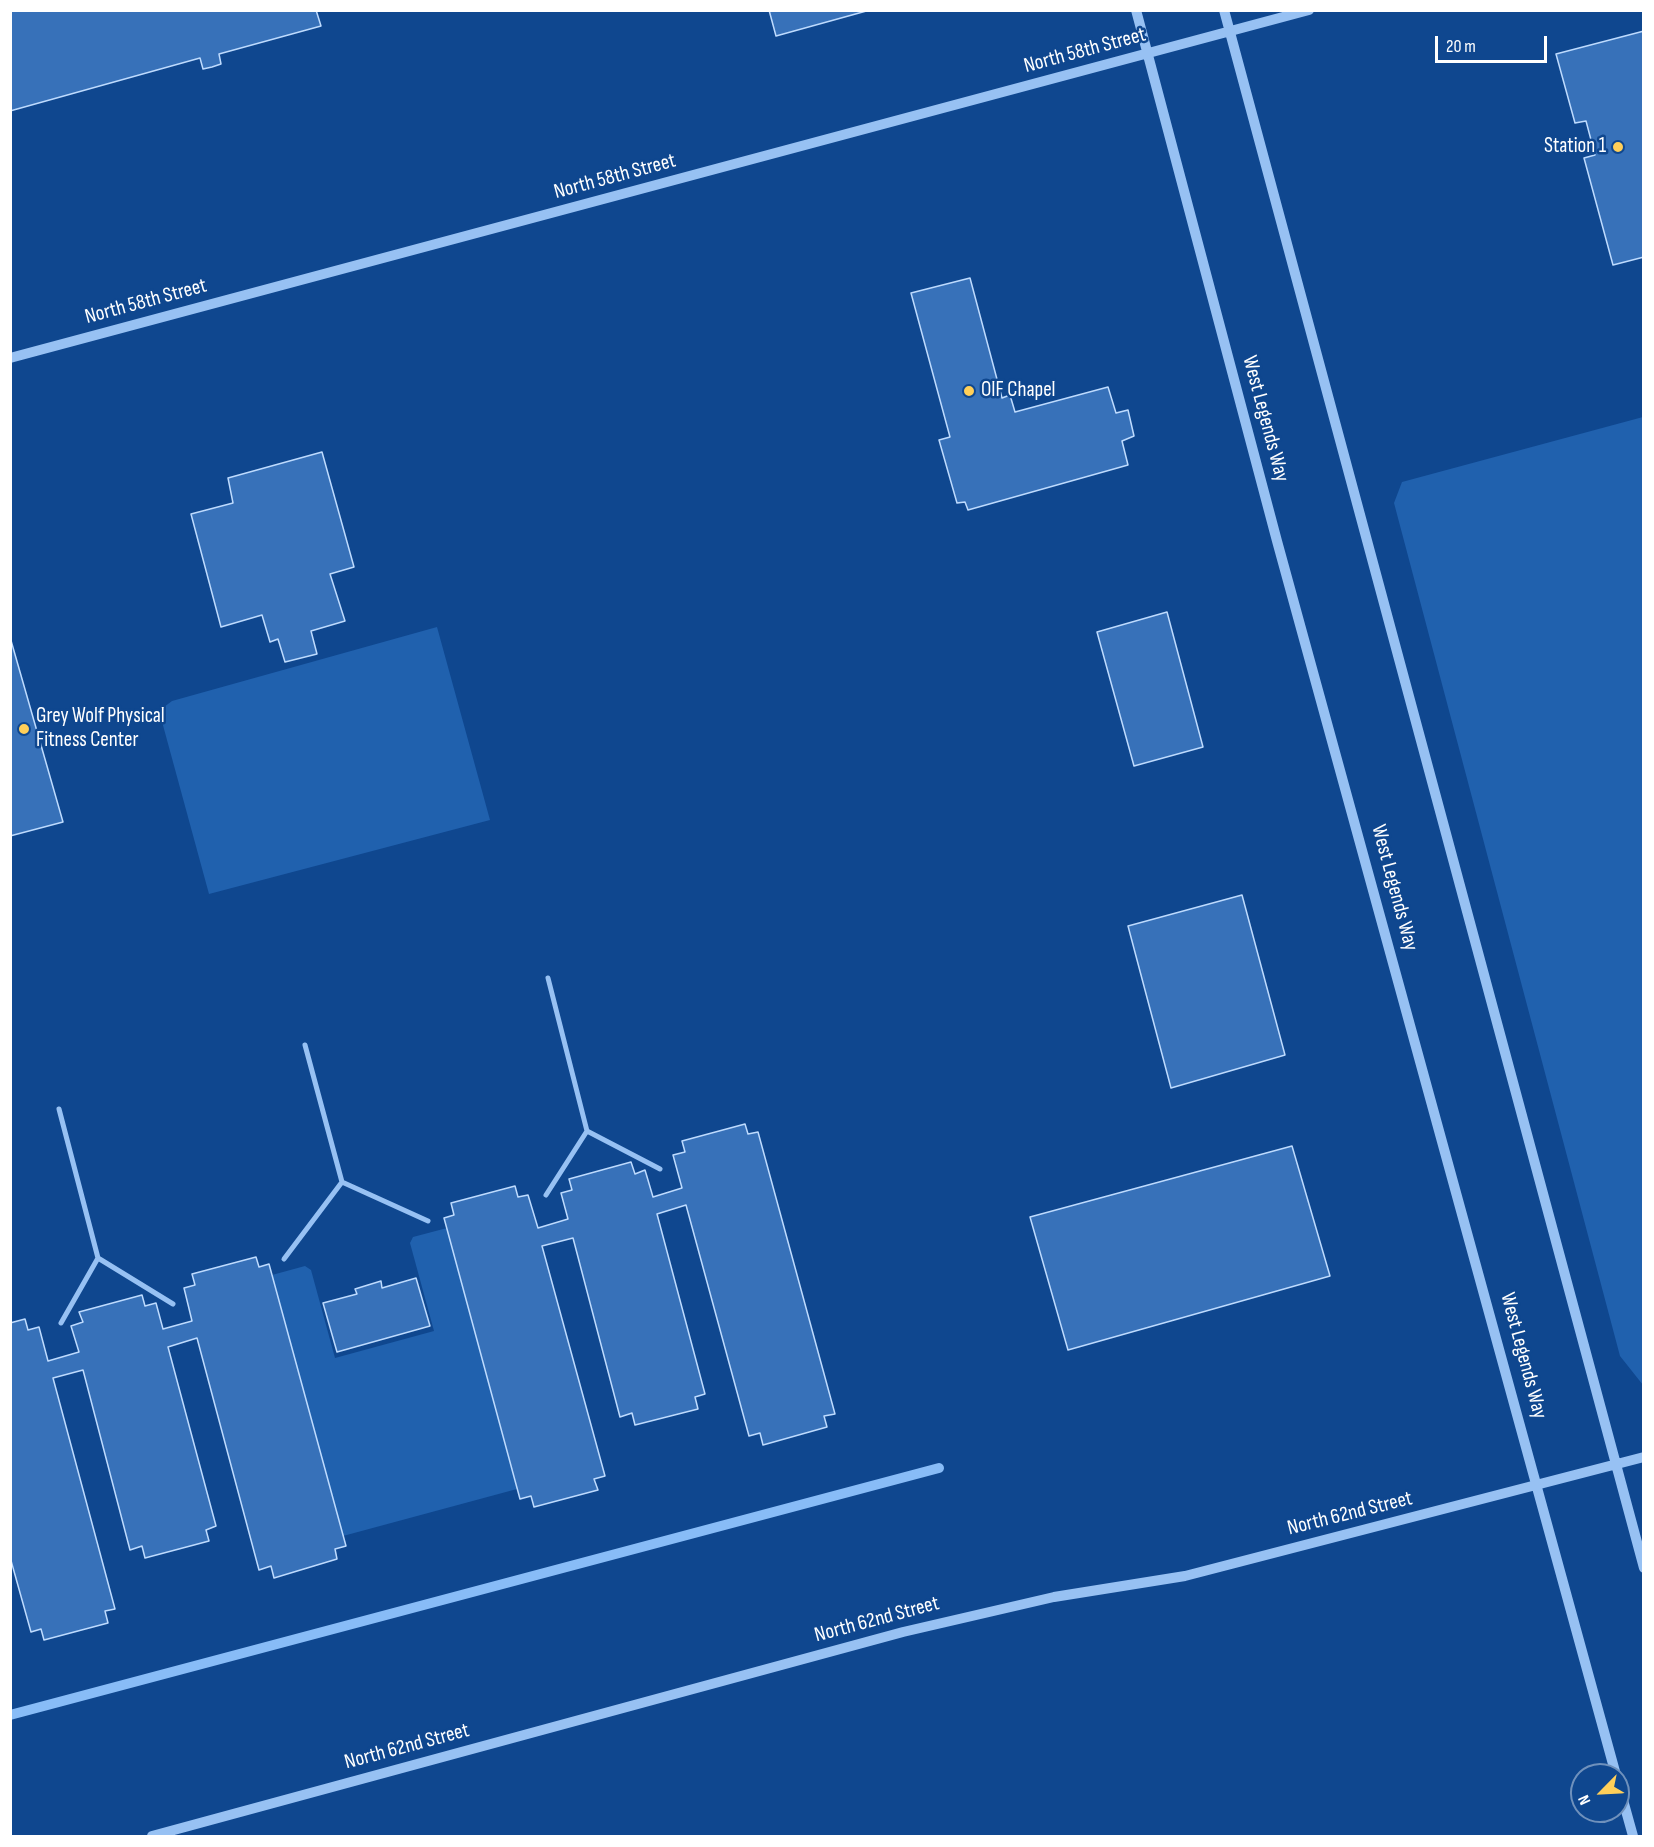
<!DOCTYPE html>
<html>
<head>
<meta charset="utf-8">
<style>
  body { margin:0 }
  #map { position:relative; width:1654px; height:1847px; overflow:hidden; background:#0f478f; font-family:"Sofia Sans Condensed",sans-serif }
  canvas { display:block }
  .frame { position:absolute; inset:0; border:12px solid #fff; pointer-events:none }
  .north { position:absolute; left:1570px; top:1763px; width:60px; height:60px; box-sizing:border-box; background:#0f478f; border:2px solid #6f91bc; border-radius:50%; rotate:246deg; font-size:16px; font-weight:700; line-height:24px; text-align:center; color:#fff }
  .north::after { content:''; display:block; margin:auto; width:21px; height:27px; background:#ffcf59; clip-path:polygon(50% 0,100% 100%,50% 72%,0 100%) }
  .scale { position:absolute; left:1435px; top:36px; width:112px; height:27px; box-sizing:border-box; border:3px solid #fff; border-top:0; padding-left:8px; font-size:18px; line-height:21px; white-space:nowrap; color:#fff; -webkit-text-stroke:4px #0f478f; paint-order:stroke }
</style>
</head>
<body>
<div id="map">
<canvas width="1654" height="1847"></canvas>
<div class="frame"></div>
<div class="north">N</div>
<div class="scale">20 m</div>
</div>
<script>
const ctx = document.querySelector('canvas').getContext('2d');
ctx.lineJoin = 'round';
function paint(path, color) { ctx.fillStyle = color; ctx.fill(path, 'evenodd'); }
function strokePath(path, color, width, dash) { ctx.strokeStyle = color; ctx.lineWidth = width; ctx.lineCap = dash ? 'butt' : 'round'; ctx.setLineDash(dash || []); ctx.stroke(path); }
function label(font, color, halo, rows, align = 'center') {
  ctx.font = font + ' "Sofia Sans Condensed",sans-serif'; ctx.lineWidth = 5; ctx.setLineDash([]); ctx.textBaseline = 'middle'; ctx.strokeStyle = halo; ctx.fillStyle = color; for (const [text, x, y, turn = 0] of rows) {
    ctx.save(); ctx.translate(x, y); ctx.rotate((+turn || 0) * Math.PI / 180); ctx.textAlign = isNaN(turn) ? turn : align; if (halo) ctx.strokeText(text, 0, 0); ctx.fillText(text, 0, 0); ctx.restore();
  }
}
const green = new Path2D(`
  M1643 417H1644L1643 1385 1620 1356 1394 503 1402 482Z
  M437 627 490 820 209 894 161 718 164 707 172 701Z
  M447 1228 517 1489 343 1536 272 1275 305 1266 311 1270 335 1358 434 1331 410 1243 413 1237Z`);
const stream = new Path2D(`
  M10 1715 939 1468`);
const building = new Path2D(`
  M10 10H316L321 26 219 54 221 64 212 67 203 69 200 58 10 111Z
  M769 10H870L776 36Z
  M1644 31V257L1613 265 1584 158 1595 155 1586 121 1575 123 1556 54Z
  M970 278 1002 398 1010 395 1015 412 1108 387 1116 413 1128 410 1134 436 1122 441 1128 465 968 510 965 502 957 503 939 440 950 437 911 293Z
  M322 452 354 567 330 574 345 621 311 631 317 654 285 662 278 639 270 642 262 615 221 627 191 514 233 503 228 478Z
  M1167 612 1203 747 1134 766 1097 632Z
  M10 637 63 822 10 836Z
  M1242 895 1285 1055 1171 1088 1128 926Z
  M745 1124 748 1134 758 1132 835 1414 824 1416 827 1427 763 1445 760 1433 749 1436 686 1205 657 1214 705 1394 695 1397 698 1409 635 1425 632 1413 620 1417 573 1238 542 1246 605 1476 594 1479 598 1490 534 1507 531 1496 520 1499 444 1218 454 1215 451 1203 515 1186 518 1197 528 1195 538 1228 568 1219 561 1193 572 1190 569 1179 631 1162 635 1174 645 1170 653 1197 682 1188 673 1155 685 1152 682 1141Z
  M1292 1146 1330 1276 1068 1350 1030 1217Z
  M256 1257 259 1267 269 1264 346 1546 335 1549 337 1559 274 1578 271 1566 259 1570 197 1338 168 1347 216 1526 206 1530 209 1541 145 1558 142 1546 130 1550 83 1370 53 1378 115 1609 105 1611 108 1623 44 1640 41 1629 31 1632 10 1557V1323L25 1319 28 1330 39 1327 48 1361 79 1352 71 1326 83 1322 79 1312 142 1295 145 1306 156 1303 163 1329 192 1321 184 1288 195 1285 192 1274Z
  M416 1278 430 1326 337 1352 323 1303 357 1294 355 1289 381 1281 382 1288Z`);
const pedestrian = new Path2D(`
  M548 978 587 1131
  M305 1045 342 1182
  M59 1109 98 1258
  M546 1195 587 1131 660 1169
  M284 1259 342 1182 428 1221
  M61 1323 98 1258 173 1304`);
const tertiary = new Path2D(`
  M1136 10 1277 541 1616 1775
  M1224 10 1644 1568
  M10 358 1309 10
  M1618 1782 1633 1836
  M152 1836 903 1632 1054 1597 1185 1576 1644 1457`);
const markers = [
  [1618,147,6,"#ffcf59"],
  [969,391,6,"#ffcf59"],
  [24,729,6,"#ffcf59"]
];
const streetNames = [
  ["North 58th Street",1085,51,-15],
  ["North 58th Street",615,177,-15],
  ["North 58th Street",146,302,-15],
  ["West Legends Way",1265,419,75],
  ["West Legends Way",1394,888,75],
  ["West Legends Way",1523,1356,75],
  ["North 62nd Street",1350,1514,-14],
  ["North 62nd Street",877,1620,-15],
  ["North 62nd Street",407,1747,-15]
];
const poiNames = [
  ["Station 1",1606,147,"right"],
  ["OIF Chapel",981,391],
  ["Grey Wolf Physical",36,717],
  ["Fitness Center",36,741]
];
paint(green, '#2061ae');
strokePath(stream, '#88bcf7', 10);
paint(building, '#3771b9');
strokePath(building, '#bedbfe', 1.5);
strokePath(pedestrian, '#97c1f3', 5);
strokePath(tertiary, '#97c1f3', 10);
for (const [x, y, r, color] of markers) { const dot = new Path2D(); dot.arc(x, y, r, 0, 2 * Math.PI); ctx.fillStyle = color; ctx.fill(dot); strokePath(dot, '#0f478f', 2); }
label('21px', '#fff', '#0f478f', streetNames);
label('21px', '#fff', '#0f478f', poiNames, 'left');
</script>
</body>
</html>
